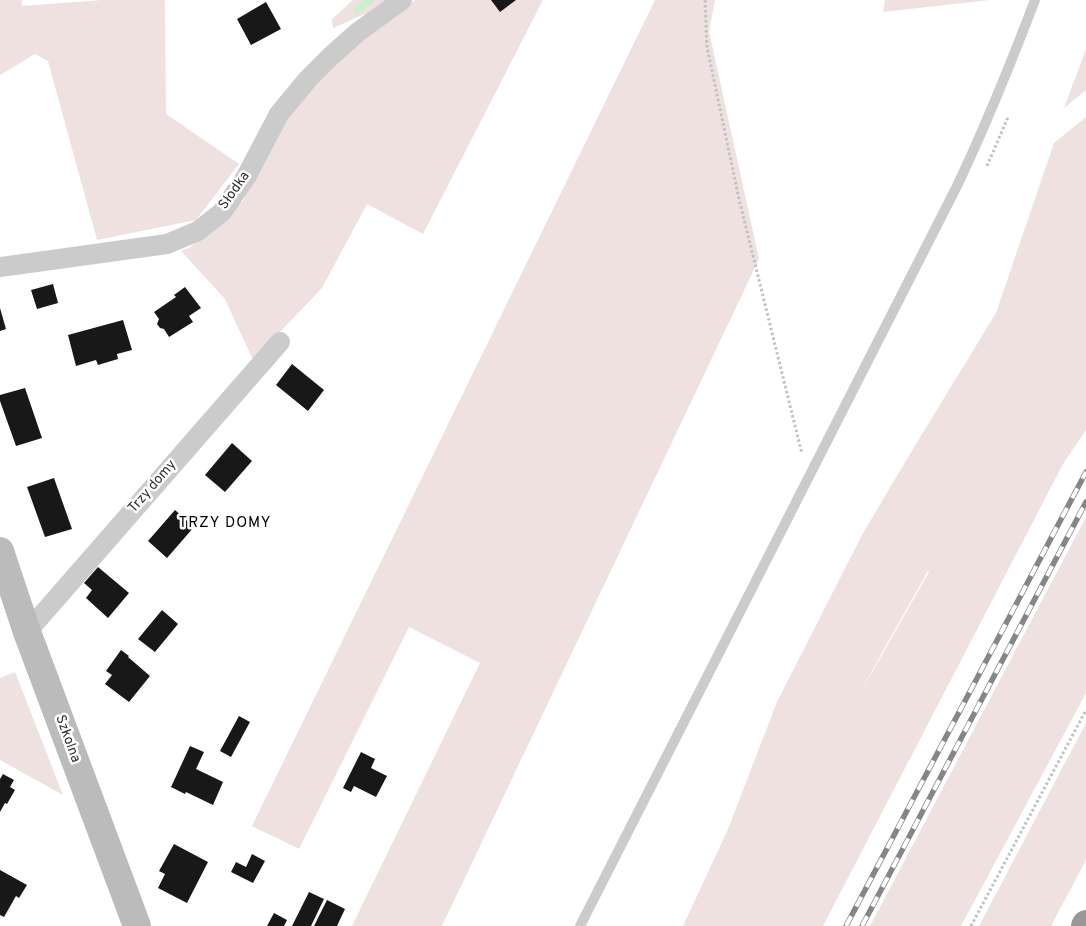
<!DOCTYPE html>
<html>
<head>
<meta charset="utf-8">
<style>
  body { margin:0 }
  canvas { display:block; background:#fff }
</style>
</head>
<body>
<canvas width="1086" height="926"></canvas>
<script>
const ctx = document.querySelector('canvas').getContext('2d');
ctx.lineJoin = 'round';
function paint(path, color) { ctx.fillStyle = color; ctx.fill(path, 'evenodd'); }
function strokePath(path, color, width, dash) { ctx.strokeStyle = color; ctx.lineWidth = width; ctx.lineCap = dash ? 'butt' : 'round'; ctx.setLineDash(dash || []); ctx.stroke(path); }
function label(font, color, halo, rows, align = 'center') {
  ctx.font = font + ' Overpass,sans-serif'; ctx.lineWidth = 5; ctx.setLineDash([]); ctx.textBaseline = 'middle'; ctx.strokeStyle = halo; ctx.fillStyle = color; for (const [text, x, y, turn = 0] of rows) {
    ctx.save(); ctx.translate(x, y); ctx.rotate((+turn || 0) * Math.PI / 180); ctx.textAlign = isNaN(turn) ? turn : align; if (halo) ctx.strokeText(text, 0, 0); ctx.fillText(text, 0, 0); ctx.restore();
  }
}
const green = new Path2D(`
  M0 0H22V6L102 0H165L166 114 239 164 196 220 97 240 48 61 35 54 0 75Z
  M353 0H385L367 13 333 28 332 19Z
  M415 0H543L423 234 367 204 322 288 253 360 225 299 181 251 189 248 243 201 286 117 335 59Z
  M655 0H715L709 31 759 259 442 926H352L480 663 409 627 299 849 252 826Z
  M885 0H990L883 12Z
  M1086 49V90L1064 108Z
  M1086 117V430L1063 464 823 926H683L728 829 777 702 863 533 916 444 996 313 1054 143ZM928 571 929 572 858 697 885 647Z
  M1086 517V693L961 926H870Z
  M15 672 63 795 0 760V678Z
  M1086 723V860L1051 926H979Z`);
const stream = new Path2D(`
  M357 10 370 0`);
const building = new Path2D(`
  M491 0H516L500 12Z
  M266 2 281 29 251 45 237 19Z
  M53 284 58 303 37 309 31 290Z
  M185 287 201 308 189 316 193 322 169 337 164 329 160 328 157 324 159 319 154 312 176 297 174 295Z
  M0 308 6 329 0 331Z
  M123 320 132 350 117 354 118 359 98 365 96 360 76 366 68 335Z
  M292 364 324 390 308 411 276 385Z
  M25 388 42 438 16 446 0 401V395Z
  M232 443 252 461 225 492 205 475Z
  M54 478 72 529 45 537 27 487Z
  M175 510 194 527 167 558 148 541Z
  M98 567 129 593 108 618 86 598 92 590 84 583Z
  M162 610 178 624 155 652 138 639Z
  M121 650 129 656 128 657 150 676 129 702 105 684 112 675 106 671Z
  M239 716 250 722 231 757 220 751Z
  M190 746 204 752 196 769 223 782 213 805 186 792 185 794 171 787Z
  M361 752 375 759 371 768 387 776 376 797 354 786 351 792 343 788Z
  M3 774 14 780 10 787 15 790 7 804 5 803 0 812V779Z
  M174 844 208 862 187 903 158 888 165 874 159 871Z
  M252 854 265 861 253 883 231 872 236 862 246 867Z
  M0 870 27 885 19 898 16 896 4 917 0 915Z
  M309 892 324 899 311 926H292Z
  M327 900 345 909 337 926H314Z
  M274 913 287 920 284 926H267Z`);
const path = new Path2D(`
  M705 0 707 47 739 199 802 454
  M987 166 1008 117
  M971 926 1086 710`);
const lane = new Path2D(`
  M580 926 957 186C986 125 1011 63 1035 0`);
const street = new Path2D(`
  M0 267 167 244 198 231 222 212 246 177 279 114 308 79 331 56 358 32 402 0
  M27 632 280 342`);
const secondary = new Path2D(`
  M0 551 27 632 137 926`);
const highway = new Path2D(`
  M1085 926 1086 924`);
const rail = new Path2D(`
  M846 926 1086 472
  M862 926 1086 502`);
const streetNames = [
  ["Słodka",235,191,-55],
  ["Trzy domy",153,487,-49],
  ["Szkolna",67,739,70]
];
const neighbourhoodNames = [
  ["TRZY DOMY",225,524]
];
paint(green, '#eee1df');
strokePath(stream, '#cbeecd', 7);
paint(building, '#181818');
strokePath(path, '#c1c1c1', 3, [2.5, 2.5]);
strokePath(lane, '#cbcbcb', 10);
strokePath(street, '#cbcbcb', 20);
strokePath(secondary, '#bbb', 28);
strokePath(highway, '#989898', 28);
strokePath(rail, '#868686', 5.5);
strokePath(rail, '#fff', 4, [11]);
label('14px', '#313131', '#fff', streetNames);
ctx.letterSpacing = '1px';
label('15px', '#000', '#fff', neighbourhoodNames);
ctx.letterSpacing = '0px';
</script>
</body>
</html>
